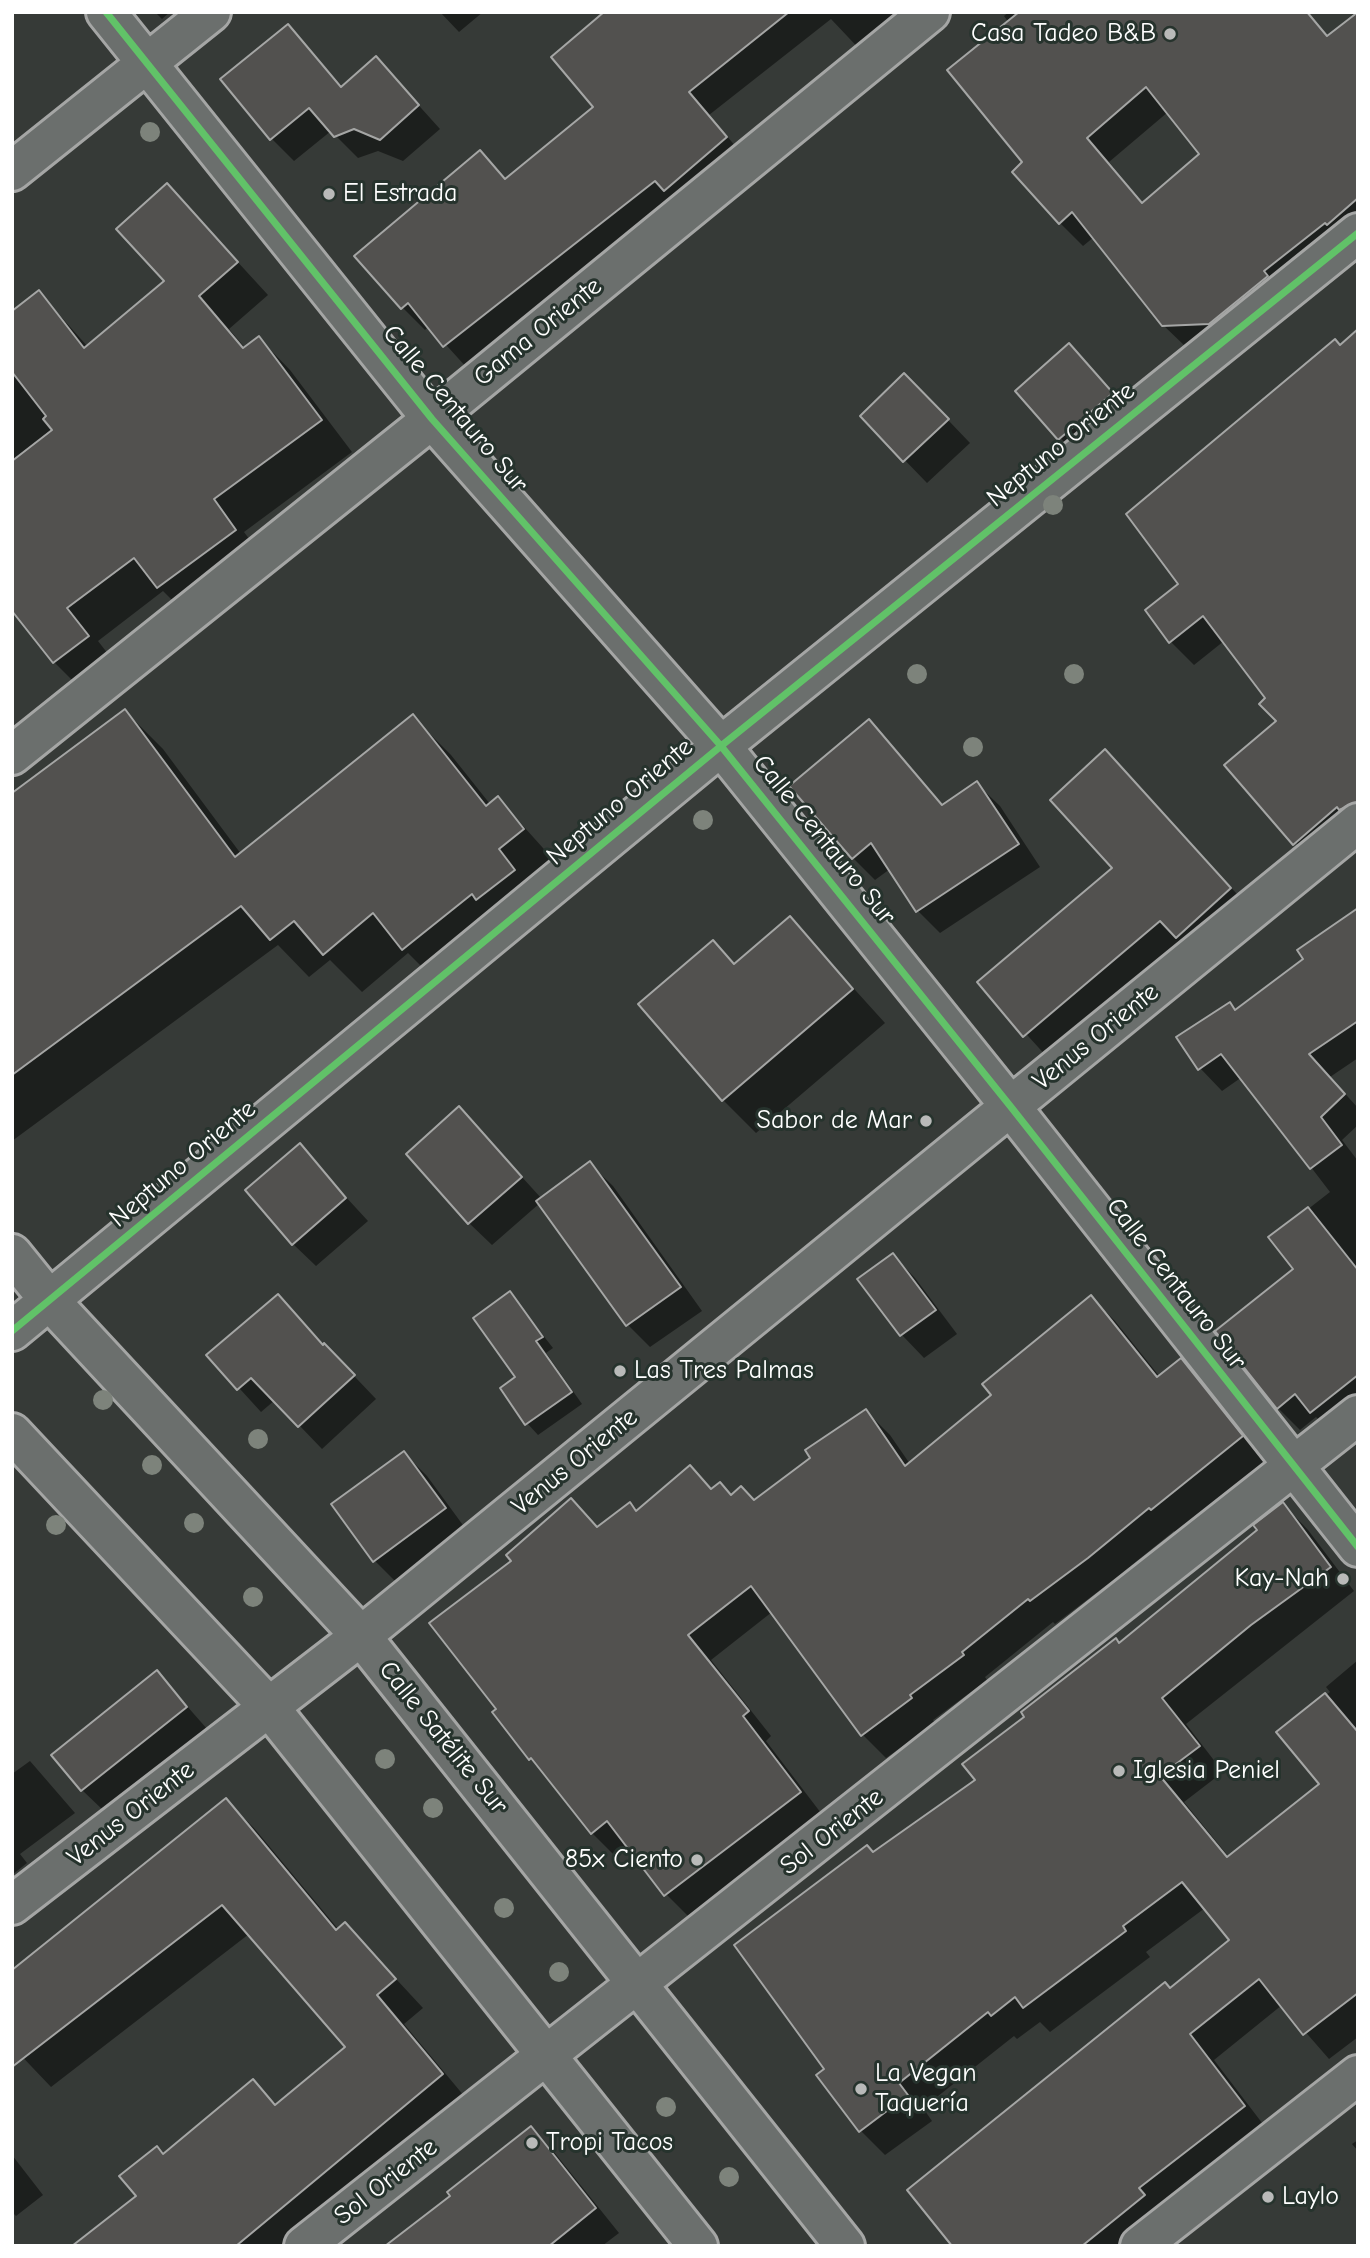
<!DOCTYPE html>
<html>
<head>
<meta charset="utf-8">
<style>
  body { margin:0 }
  #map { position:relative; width:1370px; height:2258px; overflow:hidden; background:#363a37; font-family:"Comic Neue",sans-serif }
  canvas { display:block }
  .frame { position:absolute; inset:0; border:14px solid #fff; pointer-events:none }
</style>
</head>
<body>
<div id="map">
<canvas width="1370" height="2258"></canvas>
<div class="frame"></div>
</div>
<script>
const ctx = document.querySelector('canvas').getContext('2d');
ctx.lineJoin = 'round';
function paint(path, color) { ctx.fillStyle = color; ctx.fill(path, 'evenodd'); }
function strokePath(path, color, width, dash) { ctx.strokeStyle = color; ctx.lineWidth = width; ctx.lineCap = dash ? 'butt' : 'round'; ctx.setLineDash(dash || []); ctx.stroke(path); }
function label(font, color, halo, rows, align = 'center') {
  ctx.font = font + ' "Comic Neue",sans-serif'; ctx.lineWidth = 6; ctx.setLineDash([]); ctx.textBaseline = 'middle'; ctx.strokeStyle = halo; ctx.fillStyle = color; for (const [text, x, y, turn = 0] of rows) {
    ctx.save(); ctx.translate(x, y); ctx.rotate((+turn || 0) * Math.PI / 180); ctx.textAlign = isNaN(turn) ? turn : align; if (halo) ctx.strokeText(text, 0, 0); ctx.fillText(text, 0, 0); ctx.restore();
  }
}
const shadow = new Path2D(`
  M155 12H170L162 19Z
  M440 12H483L459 32Z
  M606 12H897L905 21 865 55 831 19 709 115 748 161 467 368 429 326 425 330 403 308 480 153 507 180 596 108Z
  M1009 12H1303L1302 63 1358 25V241L1187 348 1163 325 1094 237 1083 246 1060 223 1025 163 1009 23 1004 16ZM1168 112 1201 154 1144 204 1109 162Z
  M288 26 343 87 376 58 440 129 403 161 378 151 358 158 331 131 294 161 272 139Z
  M167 185 268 295 229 329 246 349 259 338 290 370 352 452 244 532 267 563 190 618 163 591 98 641 119 668 86 694 54 662 12 608V313L39 292 88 347 166 281Z
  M1358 332V832L1318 867 1226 765 1278 721 1267 699 1224 641 1194 665 1171 642 1181 584 1340 347Z
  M1091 368 1134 416 1082 461 1017 392Z
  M927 398 970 443 927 483 862 416Z
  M125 711 163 749 241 854 413 717 451 755 490 804 498 798 561 868 441 986 408 953 362 992 330 960 309 977 278 945 12 1141V795Z
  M869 722 944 806 977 784 1000 806 1040 867 940 933 918 911 890 869 875 880 853 858Z
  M1105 752 1263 922 1210 970 1194 954 1058 1069 979 982 1114 868Z
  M790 918 885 1023 756 1133 723 1100 713 943 735 965Z
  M1358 923V1058L1330 1077 1358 1108V1125L1342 1140 1358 1161V1414L1333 1434 1316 1417 1300 1430 1278 1408 1296 1269 1271 1238 1330 1192 1242 1077 1222 1091 1200 1068 1229 1004 1236 1011Z
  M459 1108 542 1199 590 1164 613 1186 702 1311 650 1347 628 1325 540 1203 492 1245 469 1223Z
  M299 1146 368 1221 316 1266 293 1244Z
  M893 1255 915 1278 957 1334 924 1358 902 1335 860 1279Z
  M510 1293 553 1348 546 1353 582 1404 538 1435 527 1423 518 1377Z
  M278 1296 376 1399 322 1449 275 1400 261 1412 209 1355Z
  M1091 1297 1115 1321 1160 1377 1181 1360 1205 1384 1266 1461 1176 1533 1174 1531 1112 1581 1055 1624 1053 1622 985 1677 987 1680 933 1720 935 1723 886 1758 862 1734 772 1612 711 1660 771 1736 766 1741 824 1817 690 1918 666 1894 629 1847 616 1857 592 1833 494 1712 498 1709 514 1561 571 1500 599 1528 637 1513 690 1467 713 1490 755 1502 812 1458 866 1411 890 1435 910 1464 993 1395Z
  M404 1453 427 1476 468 1532 397 1583 374 1560Z
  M1283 1504 1308 1530 1354 1591 1186 1724 1223 1772 1184 1802 1229 1857 1321 1784 1279 1732 1330 1692 1326 1687 1358 1660V2037L1329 2059 1282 2005 1214 2060 1269 2132 1138 2246H954L1170 1989 1232 1941 1205 1908 1146 1952 1150 1957 1050 2032 1040 2022 1017 2039 1014 2036 923 2108 932 2121 885 2155 860 2130 827 2069 873 1853 977 1781 1119 1645 1260 1531Z
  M157 1672 208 1730 105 1812 82 1790Z
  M30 1761 75 1813 20 1854 27 1863 12 1875V1774Z
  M226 1800 254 1828 339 1930 345 1924 423 2008 404 2024 470 2103 295 2246H77L138 2196 164 2155 253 2081 277 2105 347 2048 249 1934 51 2087 12 2046Z
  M530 2128 554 2152 619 2233 602 2246H388L453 2197Z
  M1358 2140V2151L1352 2144Z
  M12 2155 43 2195 16 2216 12 2212Z`);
const building = new Path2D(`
  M604 12H789L689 92 727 137 664 191 655 181 443 347 408 303 401 309 354 256 480 150 505 179 593 107 551 57Z
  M1019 12H1307L1327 36 1358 12V198L1327 225 1325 223 1264 271 1268 276 1209 324 1162 326 1072 212 1059 224 1012 172 1022 162 947 70ZM1146 87 1199 154 1142 203 1087 138Z
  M288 24 341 87 376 56 419 105 380 140 354 129 334 137 309 108 270 140 220 79Z
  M167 183 238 262 199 296 243 348 259 336 322 420 214 499 236 530 157 588 134 558 67 608 89 636 53 663 12 611V461L52 430 43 419 46 416 12 372V311L39 290 84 348 164 281 116 229Z
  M1358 329V802L1339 810 1337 807 1293 845 1224 765 1276 721 1259 704 1265 698 1203 616 1169 643 1145 610 1178 584 1126 514 1335 339 1340 345Z
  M1069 343 1113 393 1058 440 1015 391Z
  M904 373 949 419 903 462 860 416Z
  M125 709 235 857 413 714 486 806 498 796 524 829 499 849 515 870 476 900 472 894 402 950 373 913 323 955 294 921 270 940 241 906 12 1075V793Z
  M869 719 942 805 977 781 1019 844 916 912 871 843 852 859 789 786Z
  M1105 749 1231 888 1176 938 1160 921 1023 1037 977 982 1112 868 1050 800Z
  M1358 908V1021L1309 1054 1345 1094 1321 1117 1342 1145 1310 1169 1221 1054 1198 1070 1176 1037 1230 1002 1235 1010 1303 959 1297 950Z
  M790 916 853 989 722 1101 638 1004 713 940 734 964Z
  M459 1106 522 1177 468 1224 406 1154Z
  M300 1143 346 1198 292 1245 245 1190Z
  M590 1161 681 1287 626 1326 536 1201Z
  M1308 1207 1358 1270V1375L1310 1413 1295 1394 1277 1409 1215 1331 1293 1269 1268 1237Z
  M893 1253 936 1310 900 1336 857 1279Z
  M510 1291 543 1337 536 1341 572 1392 525 1425 500 1388 515 1377 473 1318Z
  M278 1294 323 1345 324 1343 355 1375 298 1427 251 1378 237 1390 206 1355Z
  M1091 1295 1157 1377 1181 1358 1243 1436 1151 1510 1149 1508 1088 1558 1030 1601 1028 1599 962 1652 964 1655 910 1695 912 1698 861 1736 751 1586 688 1635 749 1711 743 1716 801 1792 664 1896 607 1821 591 1834 531 1758 529 1760 492 1712 496 1709 429 1623 511 1561 506 1555 571 1498 597 1527 630 1502 636 1511 690 1465 711 1489 720 1482 731 1495 741 1486 754 1500 810 1458 805 1450 866 1409 905 1466 991 1395 982 1384Z
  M404 1451 446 1508 373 1562 331 1504Z
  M1283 1502 1331 1567 1251 1625 1162 1698 1200 1746 1160 1776 1227 1857 1319 1784 1276 1732 1325 1693 1358 1732V1993L1303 2035 1259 1979 1190 2034 1245 2106 1139 2188 1145 2195 1082 2246H952L907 2190 1165 1982 1170 1988 1229 1940 1182 1882 1123 1926 1126 1931 1023 2008 1015 1997 991 2016 988 2012 899 2083 908 2095 859 2132 816 2075 824 2069 734 1945 867 1845 873 1852 975 1780 962 1764 1024 1717 1021 1712 1116 1638 1119 1643 1257 1530 1253 1525Z
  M157 1670 187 1707 81 1791 51 1755Z
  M226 1798 336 1930 345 1922 396 1979 377 1995 443 2074 236 2246H72L136 2196 119 2176 157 2146 163 2154 253 2079 275 2105 345 2047 222 1905 12 2067V1970Z
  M531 2126 596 2208 549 2246H385L450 2196 447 2192Z`);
const minor = new Path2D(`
  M106 12 432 419 721 746 1011 1107 1358 1547
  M12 171 211 12
  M12 755 432 419 930 12
  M12 1254 50 1301 361 1636 845 2246
  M12 1331 721 746 1358 233
  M12 1433 269 1707 698 2246
  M12 1905 361 1636 1358 823
  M304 2246 1358 1415
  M1140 2246 1358 2075`);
const cycleway = new Path2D(`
  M106 12 432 419 721 746 1011 1107 1358 1547
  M12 1331 721 746 1358 233`);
const trees = [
  [150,132],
  [1053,505],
  [917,674],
  [1074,674],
  [973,747],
  [703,820],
  [103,1400],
  [258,1439],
  [152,1465],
  [194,1523],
  [56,1525],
  [253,1597],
  [385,1759],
  [433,1808],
  [504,1908],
  [559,1972],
  [666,2107],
  [729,2177]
];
const markers = [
  [1170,34,7,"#b9bab9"],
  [329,194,7,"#b9bab9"],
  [926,1121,7,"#b9bab9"],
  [620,1371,7,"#b9bab9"],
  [1343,1579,7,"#b9bab9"],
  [1119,1771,7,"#b9bab9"],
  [697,1860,7,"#b9bab9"],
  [861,2089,7,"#b9bab9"],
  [532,2143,7,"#b9bab9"],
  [1268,2197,7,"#b9bab9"]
];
const poiNames = [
  ["Casa Tadeo B&B",1156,34,"right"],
  ["El Estrada",343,194],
  ["Sabor de Mar",912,1121,"right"],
  ["Las Tres Palmas",634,1371],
  ["Kay-Nah",1329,1579,"right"],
  ["Iglesia Peniel",1133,1771],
  ["85x Ciento",683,1860,"right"],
  ["La Vegan",875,2074],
  ["Taquería",875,2104],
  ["Tropi Tacos",546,2143],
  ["Laylo",1282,2197]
];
const streetNames = [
  ["Gama Oriente",538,332,-39],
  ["Calle Centauro Sur",455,409,50],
  ["Neptuno Oriente",1061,445,-39],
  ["Neptuno Oriente",620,802,-40],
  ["Calle Centauro Sur",824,840,51],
  ["Venus Oriente",1096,1037,-39],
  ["Neptuno Oriente",183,1164,-40],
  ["Calle Centauro Sur",1176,1284,52],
  ["Venus Oriente",575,1462,-39],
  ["Calle Satélite Sur",443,1738,51],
  ["Venus Oriente",131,1814,-38],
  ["Sol Oriente",832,1832,-38],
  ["Sol Oriente",386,2182,-38]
];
paint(shadow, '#0007');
paint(building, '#52514f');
strokePath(building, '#a5a6a5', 2);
strokePath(minor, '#a5a6a5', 44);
strokePath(minor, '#6b6f6d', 38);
strokePath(cycleway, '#61c268', 7);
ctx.fillStyle = '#7d837b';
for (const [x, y] of trees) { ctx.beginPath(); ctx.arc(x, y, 10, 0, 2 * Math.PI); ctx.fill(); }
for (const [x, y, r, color] of markers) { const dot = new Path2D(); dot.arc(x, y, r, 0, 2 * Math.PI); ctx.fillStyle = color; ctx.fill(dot); strokePath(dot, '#26332d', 2.5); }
label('26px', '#fff', '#26332d', poiNames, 'left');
label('26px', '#fff', '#26332d', streetNames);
</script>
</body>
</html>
